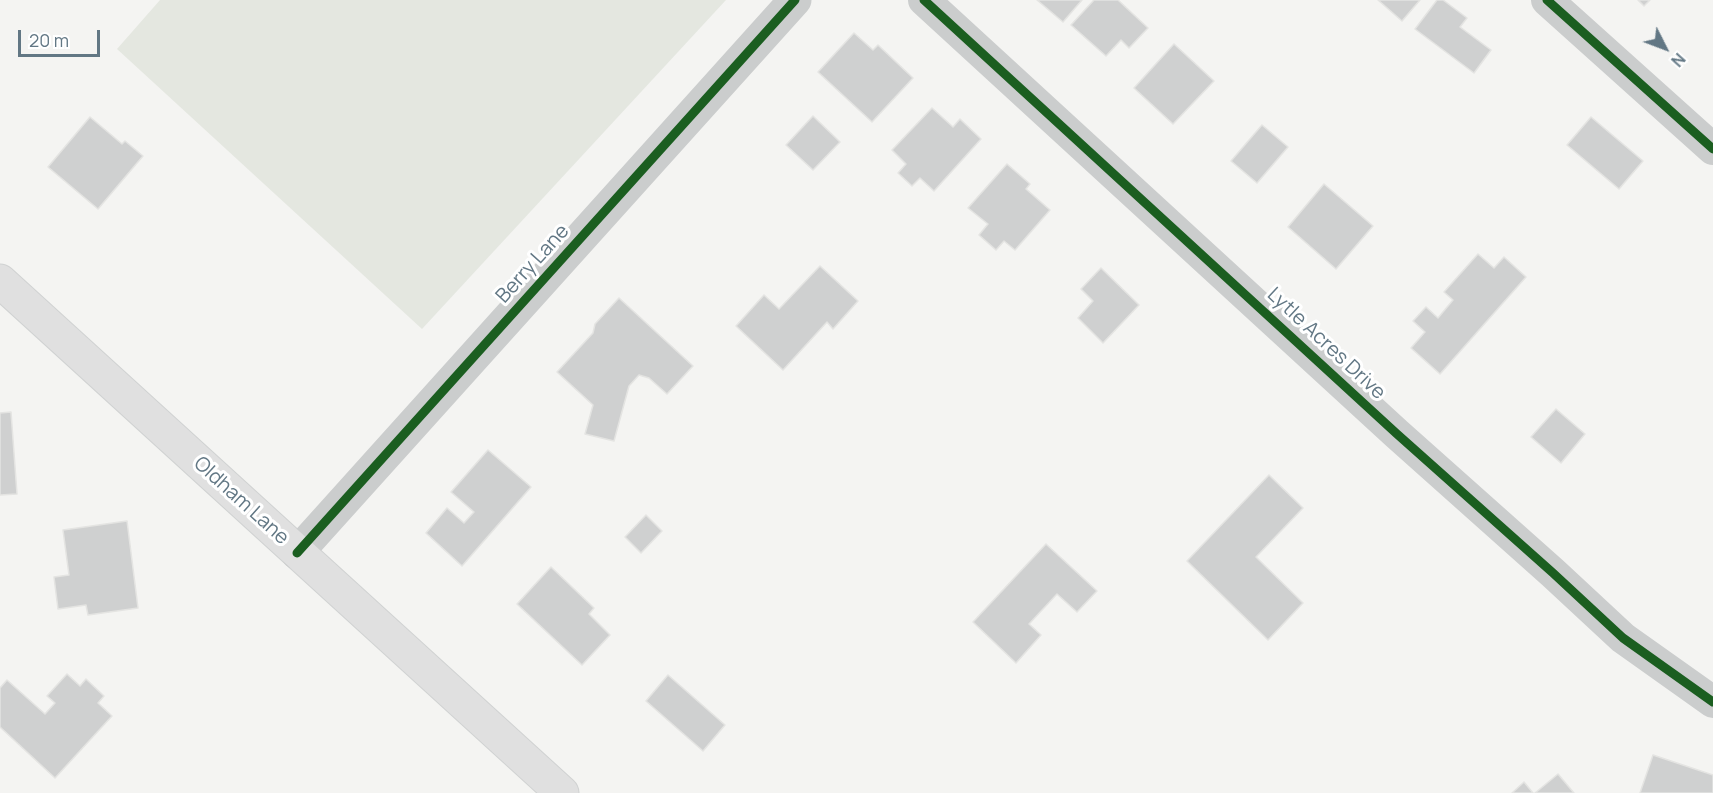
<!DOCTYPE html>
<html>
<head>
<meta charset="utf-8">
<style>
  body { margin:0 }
  #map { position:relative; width:1713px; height:793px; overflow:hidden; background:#f4f4f2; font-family:Manrope,sans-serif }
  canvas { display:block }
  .north { position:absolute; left:1635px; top:18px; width:60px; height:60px; -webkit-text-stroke:4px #fff; paint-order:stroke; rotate:132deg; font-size:16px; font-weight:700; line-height:24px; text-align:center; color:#627784 }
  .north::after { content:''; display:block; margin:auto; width:21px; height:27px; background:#627784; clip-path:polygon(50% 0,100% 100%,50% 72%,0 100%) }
  .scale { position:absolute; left:18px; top:30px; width:82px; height:27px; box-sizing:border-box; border:3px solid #627784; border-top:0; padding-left:8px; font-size:18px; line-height:21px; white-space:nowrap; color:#627784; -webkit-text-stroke:4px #fff; paint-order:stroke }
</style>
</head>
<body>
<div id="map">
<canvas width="1713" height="793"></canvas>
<div class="north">N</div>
<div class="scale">20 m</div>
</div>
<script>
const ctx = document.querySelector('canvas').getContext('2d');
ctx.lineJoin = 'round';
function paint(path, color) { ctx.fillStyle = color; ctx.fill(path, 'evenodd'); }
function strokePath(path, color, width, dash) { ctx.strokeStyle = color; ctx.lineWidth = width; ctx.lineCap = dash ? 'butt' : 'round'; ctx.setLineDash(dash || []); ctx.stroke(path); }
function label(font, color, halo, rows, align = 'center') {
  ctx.font = font + ' Manrope,sans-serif'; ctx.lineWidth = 6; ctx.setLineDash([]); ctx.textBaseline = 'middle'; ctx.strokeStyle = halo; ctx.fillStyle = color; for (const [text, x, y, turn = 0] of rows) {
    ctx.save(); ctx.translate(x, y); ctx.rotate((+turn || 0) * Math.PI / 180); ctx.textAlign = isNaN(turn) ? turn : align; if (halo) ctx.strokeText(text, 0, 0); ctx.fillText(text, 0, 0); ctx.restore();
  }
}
const green = new Path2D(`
  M160 0H726L422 329 117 49Z`);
const building = new Path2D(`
  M1037 0H1082L1063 22Z
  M1094 0H1118L1148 28 1129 48 1121 40 1106 56 1071 25Z
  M1378 0H1420L1402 21Z
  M1437 0H1443L1467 18 1460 27 1491 50 1474 73 1415 29Z
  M1638 0H1650L1644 6Z
  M854 33 873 50 878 45 913 78 872 122 818 72Z
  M1174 44 1214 81 1173 124 1134 88Z
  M932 108 953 127 960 119 981 139 934 191 920 178 912 186 898 173 906 164 892 150Z
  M813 116 840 142 813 170 786 145Z
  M90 117 122 144 125 141 143 156 98 209 48 167Z
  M1591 117 1643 161 1619 189 1567 145Z
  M1262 125 1288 147 1257 183 1231 161Z
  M1007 164 1030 184 1026 189 1050 210 1015 250 1004 241 996 250 979 235 988 224 968 208Z
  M1324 184 1373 226 1336 269 1288 227Z
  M1478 254 1494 268 1504 257 1526 277 1440 374 1411 348 1425 332 1413 321 1426 307 1438 318 1453 300 1444 292Z
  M820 266 858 301 833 329 827 322 783 370 736 326 764 295 779 309Z
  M1101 268 1139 305 1103 343 1078 318 1093 301 1081 289Z
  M619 298 693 366 667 394 649 378 639 375 629 386 614 441 585 434 593 405 557 372 593 333 595 324Z
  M1556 409 1585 434 1561 463 1531 437Z
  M11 412 17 494 0 495V413Z
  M488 450 531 487 462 566 426 533 447 508 464 523 474 512 451 492Z
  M1269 475 1303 508 1256 557 1303 603 1268 640 1187 561Z
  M646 515 662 531 641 553 625 537Z
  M127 521 138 608 88 615 86 605 58 609 54 577 69 575 63 530Z
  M1046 544 1097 591 1077 612 1057 594 1029 624 1041 635 1016 663 973 622Z
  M551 567 594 608 589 614 610 635 582 665 517 604Z
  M67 674 80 686 86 679 104 696 98 703 112 716 55 778 0 727V688L7 680 45 714 55 703 47 696Z
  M668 675 725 725 703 751 646 701Z
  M1653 755 1713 775V793H1640Z
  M1558 774 1574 793H1535Z
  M1524 782 1533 793H1512Z`);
const minor = new Path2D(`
  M924 0 1397 434 1553 573 1623 638 1713 702
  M1547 0 1713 149`);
const tertiary = new Path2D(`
  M297 553 795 0`);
const secondary = new Path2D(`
  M0 281 562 793`);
const cycleway = new Path2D(`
  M924 0 1397 434 1553 573 1623 638 1713 702
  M1547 0 1713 149
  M297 553 795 0`);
const streetNames = [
  ["Berry Lane",533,264,-48],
  ["Lytle Acres Drive",1326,344,43],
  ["Oldham Lane",241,501,42]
];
paint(green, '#e4e7e0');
paint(building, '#cfd0d0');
strokePath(building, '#e4e4e2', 1.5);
strokePath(secondary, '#d0d2d2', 35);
strokePath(minor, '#cbcdcd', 32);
strokePath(tertiary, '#cbcdcd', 33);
strokePath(secondary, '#e0e0e0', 33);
strokePath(cycleway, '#1b5e20', 9);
label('20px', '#627784', '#fff', streetNames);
</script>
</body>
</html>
